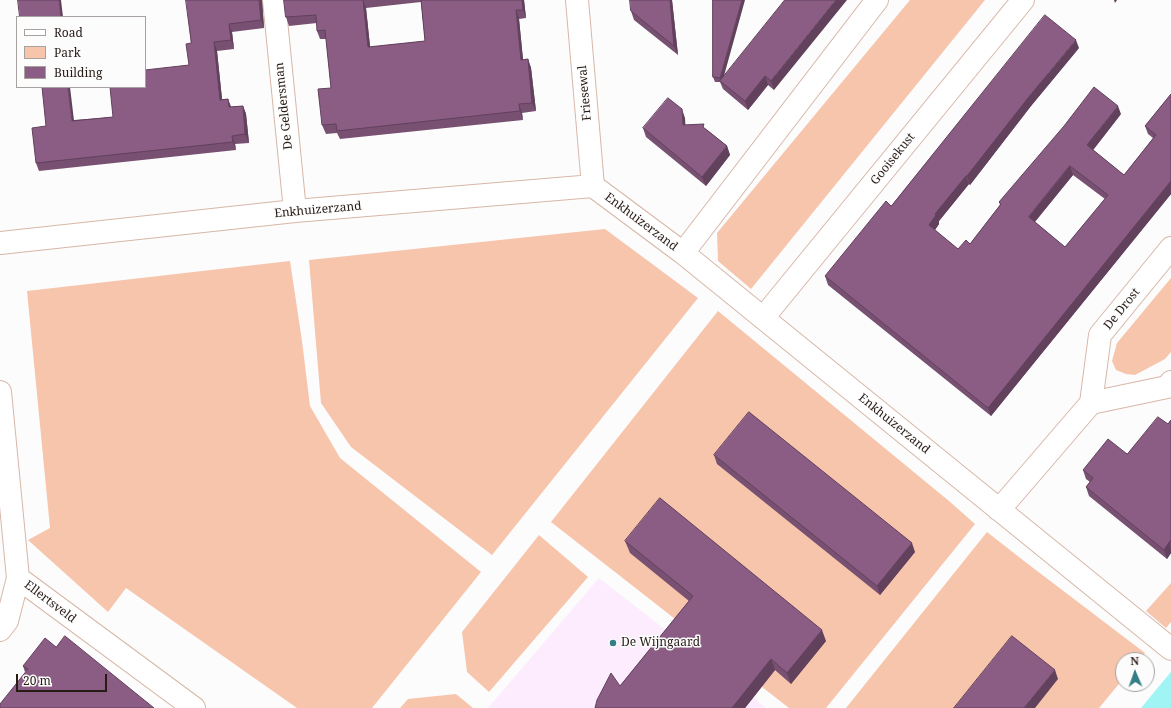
<!DOCTYPE html>
<html>
<head>
<meta charset="utf-8">
<style>
  body { margin:0 }
  #map { position:relative; width:1171px; height:708px; overflow:hidden; background:#fcfcfc; font-family:"Noto Serif",serif }
  canvas { display:block }
  .legend { position:absolute; left:16px; top:16px; width:130px; height:72px; box-sizing:border-box; background:#fcfcfc; border:1px solid #a7a2a0; margin:0; padding:5px 7px; list-style:none; font-size:12px; color:#271b16 }
  .legend li { display:flex; align-items:center; gap:8px; height:20px }
  .legend b { width:20px; border:1px solid #a7a2a0 }
  .north { position:absolute; left:1115px; top:652px; width:40px; height:40px; box-sizing:border-box; background:#fcfcfc; border:1px solid #a7a2a0; border-radius:50%; rotate:358deg; font-size:11px; font-weight:700; line-height:16px; text-align:center; color:#271b16 }
  .north::after { content:''; display:block; margin:auto; width:14px; height:18px; background:#357e85; clip-path:polygon(50% 0,100% 100%,50% 72%,0 100%) }
  .scale { position:absolute; left:16px; top:674px; width:91px; height:18px; box-sizing:border-box; border:2px solid #271b16; border-top:0; padding-left:5px; font-size:12px; line-height:14px; white-space:nowrap; color:#271b16; -webkit-text-stroke:3px #fcfcfc; paint-order:stroke }
</style>
</head>
<body>
<div id="map">
<canvas width="1171" height="708"></canvas>
<ul class="legend">
<li><b style="height:5px;background:#fff"></b>Road</li>
<li><b style="height:11px;background:#f7c4ac"></b>Park</li>
<li><b style="height:11px;background:#8b5d84"></b>Building</li>
</ul>
<div class="north">N</div>
<div class="scale">20 m</div>
</div>
<script>
const ctx = document.querySelector('canvas').getContext('2d');
ctx.lineJoin = 'round';
function paint(path, color) { ctx.fillStyle = color; ctx.fill(path, 'evenodd'); }
function strokePath(path, color, width, dash) { ctx.strokeStyle = color; ctx.lineWidth = width; ctx.lineCap = dash ? 'butt' : 'round'; ctx.setLineDash(dash || []); ctx.stroke(path); }
function label(font, color, halo, rows, align = 'center') {
  ctx.font = font + ' "Noto Serif",serif'; ctx.lineWidth = 3; ctx.setLineDash([]); ctx.textBaseline = 'middle'; ctx.strokeStyle = halo; ctx.fillStyle = color; for (const [text, x, y, turn = 0] of rows) {
    ctx.save(); ctx.translate(x, y); ctx.rotate((+turn || 0) * Math.PI / 180); ctx.textAlign = isNaN(turn) ? turn : align; if (halo) ctx.strokeText(text, 0, 0); ctx.fillText(text, 0, 0); ctx.restore();
  }
}
const education = new Path2D(`
  M599 578 766 708H488Z`);
const green = new Path2D(`
  M910 0H985L751 289 718 261 717 233Z
  M605 229 698 298 492 555 351 447 321 403 309 260Z
  M290 261 302 341 310 406 340 458 481 572 372 708H297L126 588 108 612 28 540 50 528 27 291Z
  M1171 278V352L1165 359 1135 375 1126 374 1116 370 1112 361 1117 343Z
  M718 311 949 501 975 524 826 708H789L551 522Z
  M987 532 1024 561 1145 653 1139 660H1123V679L1099 708H846Z
  M539 535 588 577 489 692 467 672 462 632Z
  M1171 583V622L1166 628 1146 611Z
  M456 694 473 708H400L408 699Z`);
const water = new Path2D(`
  M1171 671V708H1141L1170 673Z`);
const minor = new Path2D(`
  M274 0 295 211
  M577 0 593 186
  M0 243 295 211 593 186 683 253 1171 649
  M683 253 877 0
  M763 318 1023 0
  M0 392 18 578 194 708
  M1091 403 1167 387 1171 382
  M999 510 1091 403 1100 335 1171 248
  M0 630 7 621 18 578`);
const wall = new Path2D(`
  M284 0H524L526 18 519 19 523 60 528 59 531 68 536 111 522 113 523 120 340 139 337 133 326 134 322 125 331 88 326 39H320L317 31V23L289 26 286 17ZM421 2 425 41 370 47 366 8Z
  M672 0 678 55 634 20 631 11Z
  M785 0 774 90 768 85 748 110 723 89 720 82H715L713 77 724 76Z
  M262 1 264 28 232 32 234 49 217 51 222 99H228L231 107 243 106 246 114 249 143 235 144 236 150 39 171 36 163 46 126 74 120 113 117 189 65 191 43Z
  M1079 48 1031 106 970 185 969 184 939 221V224L935 230 958 249 970 244 1000 205 999 202 1121 114 1093 150 1124 175 1153 138 1148 134 1145 126 1171 94V194L991 416 828 285 825 276 891 206ZM1073 175 1105 199 1065 247 1035 222Z
  M685 118V125L706 129 727 146 730 155 706 186 646 137 643 128Z
  M1171 420V553L1167 559 1089 496 1086 487 1090 482 1086 479 1083 470 1127 454 1168 424Z
  M714 455 915 552 880 595 717 464Z
  M625 541 826 641 791 684 775 670 745 708H595L620 686 689 601 630 553Z
  M56 647 25 672 23 666Z`);
const shadedWall = new Path2D(`
  M59 0H61L63 17H61Z
  M259 0H262L264 28 261 20Z
  M363 0 366 8 371 55 368 47Z
  M522 0H524L526 18 523 10Z
  M670 0H672L678 55 674 46Z
  M742 0H745L722 83 720 78Z
  M836 0H847L774 90 771 81Z
  M1114 0H1117L1115 3Z
  M516 10 519 19 524 69 521 60Z
  M229 24 232 32 234 49 231 40Z
  M1076 40 1079 48 1031 106 970 185 967 176 1028 98Z
  M214 42 217 51 223 108 220 100Z
  M528 59 531 68 536 111 532 103Z
  M765 76 768 85 748 110 745 101Z
  M68 87H70L75 129 72 121Z
  M228 99 231 107H229Z
  M519 104 522 113 523 120 520 111Z
  M243 106 246 114 249 143 245 134Z
  M1118 106 1121 114 1090 154 1087 145Z
  M682 109 685 118 686 134 683 125Z
  M232 136 235 144 236 150 233 142Z
  M727 146 730 155 706 186 702 177Z
  M1070 166 1073 175 1032 225 1029 217Z
  M966 176 969 184 939 221V224L932 234 929 225 935 214Z
  M1171 181V194L991 416 988 408Z
  M1170 541 1171 553 1167 559 1164 550Z
  M912 543 915 552 880 595 877 586Z
  M822 630 826 641 791 684 787 673Z
  M771 659 775 670 745 708H732Z
  M1055 670 1058 679 1035 708H1024Z`);
const building = new Path2D(`
  M18 0H59L61 17H20Z
  M186 0H259L261 20 229 24 231 40 214 42 220 100 228 99 229 107 243 106 245 134 232 136 233 142 36 163 32 128 46 126 42 87H68L72 121 113 117 110 87H145V70L189 65 186 44 191 43Z
  M284 0H363L368 47 425 41 421 0H522L523 10H516L521 60 528 59 532 103 519 104 520 111 337 131 336 124 322 125 318 89 331 88 325 30 317 31 316 15 286 17Z
  M630 0H670L674 46 631 11Z
  M713 0H742L720 78 713 77Z
  M785 0H836L771 81 765 76 745 101 720 81Z
  M1045 15 1076 40 1028 98 967 176H966L935 214 936 215 929 225 958 249 966 240 970 244 1001 204 999 202 1064 126 1094 87 1118 106 1087 145 1124 175 1156 135 1145 126 1171 94V181L988 408 825 276 886 201 891 206ZM1070 166 1108 195 1065 247 1029 217Z
  M668 98 682 109 683 125 704 124 703 127 727 146 702 177 643 128Z
  M749 412 912 543 877 586 714 455Z
  M1158 417 1168 424 1171 420V542L1170 541 1164 550 1086 487 1093 478 1083 470 1108 439 1127 454Z
  M660 498 822 630 787 673 771 659 732 708H595L597 700 611 673 620 686 693 596 625 541Z
  M65 636 154 708H0V704L28 669 23 666 45 638 56 647Z
  M1012 636 1055 670 1024 708H954Z`);
const markers = [
  [613,643,4,"#357e85"]
];
const streetNames = [
  ["Friesewal",585,93,-95],
  ["De Geldersman",284,106,-96],
  ["Gooisekust",893,159,-51],
  ["Enkhuizerzand",318,210,-5],
  ["Enkhuizerzand",641,222,37],
  ["De Drost",1122,309,-51],
  ["Enkhuizerzand",894,424,39],
  ["Ellertsveld",50,602,37]
];
const poiNames = [
  ["De Wijngaard",621,643]
];
paint(education, '#fcecfe');
paint(green, '#f7c4ac');
paint(water, '#a1f4f4');
strokePath(minor, '#d7b7a8', 24);
strokePath(minor, '#fff', 22);
paint(wall, '#785072');
paint(shadedWall, '#61415c');
paint(building, '#8b5d84');
strokePath(building, '#61415c', 1);
for (const [x, y, r, color] of markers) { const dot = new Path2D(); dot.arc(x, y, r, 0, 2 * Math.PI); ctx.fillStyle = color; ctx.fill(dot); strokePath(dot, '#fcfcfc', 1.5); }
label('12px', '#271b16', '#fcfcfc', streetNames);
label('12px', '#271b16', '#fcfcfc', poiNames, 'left');
</script>
</body>
</html>
